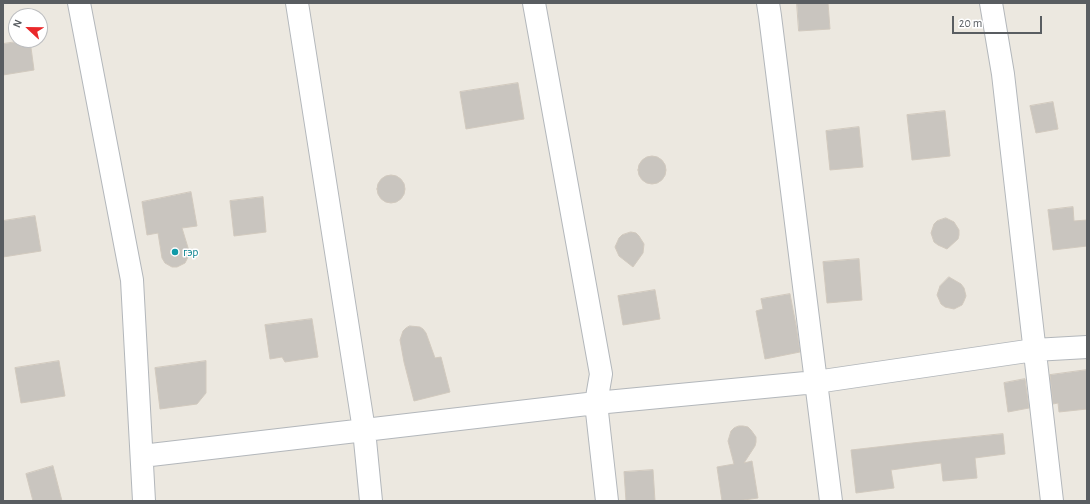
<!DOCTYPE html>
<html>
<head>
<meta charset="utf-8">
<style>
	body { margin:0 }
	#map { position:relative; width:1090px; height:504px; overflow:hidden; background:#ece8e0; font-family:"Alegreya Sans",sans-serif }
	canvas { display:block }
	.frame { position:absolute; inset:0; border:4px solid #595d61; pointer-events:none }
	.north { position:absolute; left:8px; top:8px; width:40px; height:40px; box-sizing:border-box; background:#fff; border:1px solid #bdbec0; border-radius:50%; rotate:292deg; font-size:11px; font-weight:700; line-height:16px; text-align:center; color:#595d61 }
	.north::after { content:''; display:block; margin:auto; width:14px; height:18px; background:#ea282a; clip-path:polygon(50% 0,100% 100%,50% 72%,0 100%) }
	.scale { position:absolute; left:952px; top:16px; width:90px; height:18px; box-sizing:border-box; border:2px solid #595d61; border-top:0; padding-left:5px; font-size:12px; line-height:14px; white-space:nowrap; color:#595d61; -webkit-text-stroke:3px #fff; paint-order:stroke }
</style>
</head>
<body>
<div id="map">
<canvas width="1090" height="504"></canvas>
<div class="frame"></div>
<div class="north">N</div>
<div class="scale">20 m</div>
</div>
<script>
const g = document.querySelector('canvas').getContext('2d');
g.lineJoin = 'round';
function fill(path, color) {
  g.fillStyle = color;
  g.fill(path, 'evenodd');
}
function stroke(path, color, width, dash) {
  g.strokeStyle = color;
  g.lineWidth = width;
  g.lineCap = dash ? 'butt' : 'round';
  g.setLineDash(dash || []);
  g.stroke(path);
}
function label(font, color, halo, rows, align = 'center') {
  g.font = font + ' "Alegreya Sans",sans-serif';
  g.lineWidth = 3;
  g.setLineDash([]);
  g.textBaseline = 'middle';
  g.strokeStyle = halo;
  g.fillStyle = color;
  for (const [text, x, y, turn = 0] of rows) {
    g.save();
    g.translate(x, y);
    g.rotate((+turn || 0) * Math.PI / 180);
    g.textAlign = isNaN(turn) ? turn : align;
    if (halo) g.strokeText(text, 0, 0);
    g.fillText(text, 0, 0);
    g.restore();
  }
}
const building = new Path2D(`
	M 797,3 L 828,3 L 830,29 L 799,31 Z
	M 30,40 L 34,70 L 3,75 L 3,44 Z
	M 518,83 L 524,119 L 466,129 L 460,92 Z
	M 1053,102 L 1058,129 L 1036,133 L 1030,106 Z
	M 945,111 L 950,156 L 912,160 L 907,115 Z
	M 859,127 L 863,167 L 830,170 L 826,131 Z
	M638 170a14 14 0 1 1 28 0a14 14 0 1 1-28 0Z
	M377 189a14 14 0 1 1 28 0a14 14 0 1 1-28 0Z
	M 191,192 L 197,226 L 182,228 L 189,251 L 189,255 L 185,263 L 177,267 L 172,267 L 165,263 L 162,258 L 158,233 L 147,235 L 142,202 Z
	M 263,197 L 266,232 L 234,236 L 230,201 Z
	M 1073,207 L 1074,221 L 1087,220 L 1087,246 L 1053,250 L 1048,210 Z
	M 35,216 L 41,251 L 3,257 L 3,221 Z
	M 946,218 L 954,222 L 959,230 L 959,235 L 958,239 L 947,249 L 938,245 L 934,242 L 931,233 L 934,224 L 937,221 Z
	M 631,232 L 636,233 L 639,236 L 644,244 L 643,253 L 633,267 L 619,256 L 615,247 L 619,238 L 622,235 Z
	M 859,259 L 862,300 L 827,303 L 823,262 Z
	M 949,277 L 961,284 L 964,288 L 966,296 L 964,301 L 962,305 L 954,309 L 945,307 L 941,304 L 937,295 L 940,286 Z
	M 655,290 L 660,319 L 623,325 L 618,296 Z
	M 790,294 L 796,325 L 800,352 L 765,359 L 756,311 L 763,309 L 761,299 Z
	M 312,319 L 318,357 L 285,362 L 282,357 L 270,359 L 265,325 Z
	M 410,326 L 420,327 L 423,329 L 426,333 L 435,358 L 441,357 L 450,392 L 414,401 L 404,362 L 400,340 L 403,331 L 406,328 Z
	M 59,361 L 65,396 L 21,403 L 15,368 Z
	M 206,361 L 206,393 L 197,404 L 160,409 L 155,368 Z
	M 1087,370 L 1087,409 L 1059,412 L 1058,403 L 1053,404 L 1050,375 Z
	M 1025,379 L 1029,408 L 1008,412 L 1004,383 Z
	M 739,426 L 743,426 L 748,427 L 751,430 L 756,437 L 756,442 L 755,446 L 744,463 L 752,461 L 758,498 L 737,501 L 722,501 L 717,467 L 734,464 L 728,441 L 731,431 L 734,428 Z
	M 1003,434 L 1005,454 L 975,458 L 977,478 L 943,481 L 941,463 L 891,470 L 894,488 L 856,493 L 851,450 L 921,442 Z
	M 53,466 L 62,501 L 33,501 L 26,474 Z
	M 653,470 L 655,501 L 626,501 L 624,472 Z`);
fill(building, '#c9c5bf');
stroke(building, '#d1c9be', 1);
const minor = new Path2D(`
	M 79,3 L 132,280 L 144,501
	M 297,3 L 364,430 L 371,501
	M 534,3 L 601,374 L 596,403 L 607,501
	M 768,3 L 770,16 L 831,501
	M 991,3 L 1003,74 L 1052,501
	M 142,456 L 596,403 L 816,382 L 1034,350 L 1087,347`);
stroke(minor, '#b3b7bb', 24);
stroke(minor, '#fff', 22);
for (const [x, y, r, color] of [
	[175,252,4,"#0f9aa8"]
]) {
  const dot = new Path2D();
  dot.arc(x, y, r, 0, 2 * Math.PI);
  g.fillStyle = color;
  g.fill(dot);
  stroke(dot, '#fff', 1.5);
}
label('12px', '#0d838f', '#fff', [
	["гэр",183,252]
], 'left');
</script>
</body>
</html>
